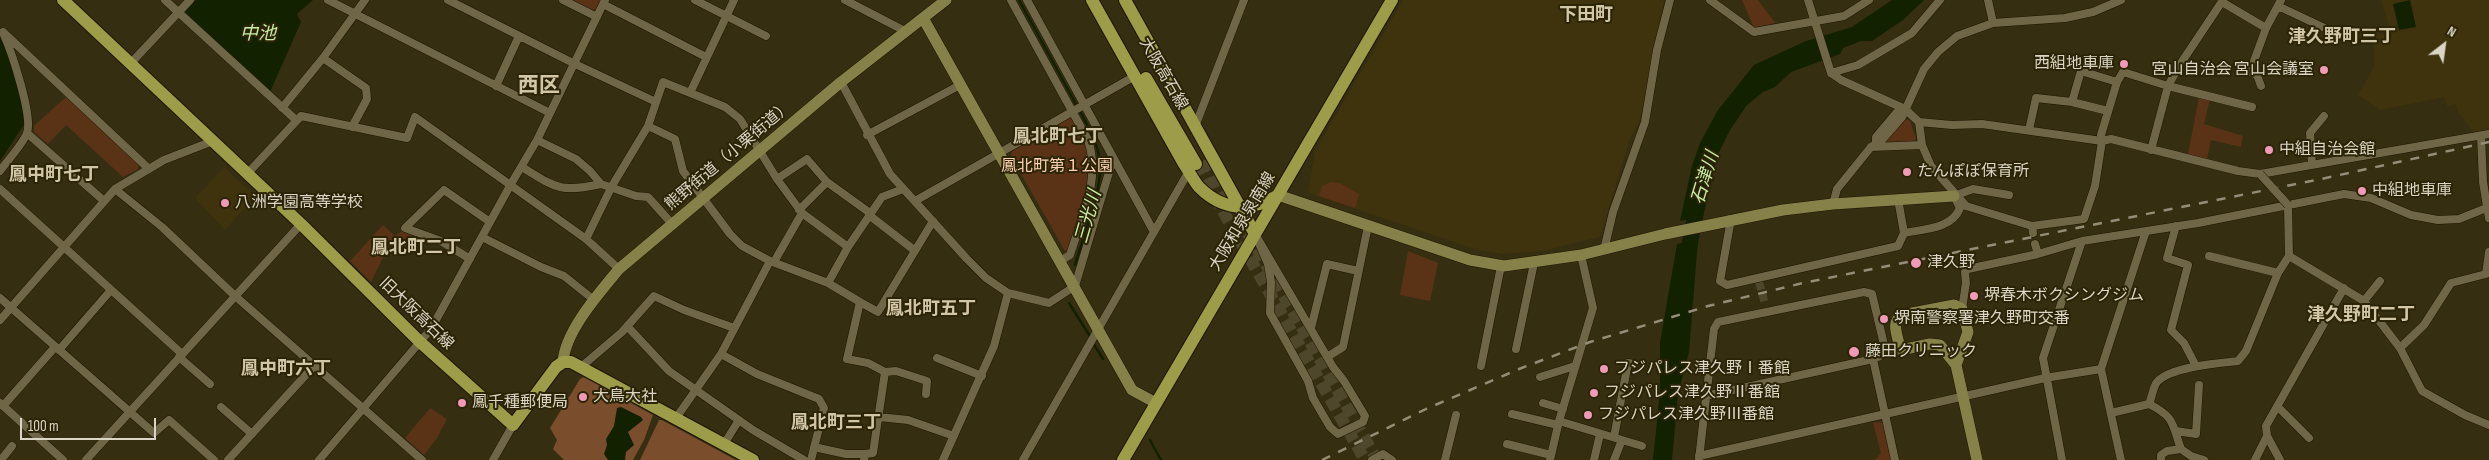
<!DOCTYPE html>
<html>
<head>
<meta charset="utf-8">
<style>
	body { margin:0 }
	#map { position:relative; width:2489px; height:460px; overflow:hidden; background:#362e11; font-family:"Sofia Sans Condensed",sans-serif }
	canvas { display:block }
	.north { position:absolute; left:2419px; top:20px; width:50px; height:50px; -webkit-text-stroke:4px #2c2406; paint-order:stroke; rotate:30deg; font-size:14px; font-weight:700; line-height:20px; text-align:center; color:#dad5c4 }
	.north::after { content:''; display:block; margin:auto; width:18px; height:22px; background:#dad5c4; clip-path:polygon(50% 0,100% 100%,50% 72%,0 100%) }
	.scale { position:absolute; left:20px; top:418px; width:136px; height:22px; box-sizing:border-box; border:2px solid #dad5c4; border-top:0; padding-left:6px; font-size:15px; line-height:18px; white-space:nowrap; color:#dad5c4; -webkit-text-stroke:4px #2c2406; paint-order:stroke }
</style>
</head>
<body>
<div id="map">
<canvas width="2489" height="460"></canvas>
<div class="north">N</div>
<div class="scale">100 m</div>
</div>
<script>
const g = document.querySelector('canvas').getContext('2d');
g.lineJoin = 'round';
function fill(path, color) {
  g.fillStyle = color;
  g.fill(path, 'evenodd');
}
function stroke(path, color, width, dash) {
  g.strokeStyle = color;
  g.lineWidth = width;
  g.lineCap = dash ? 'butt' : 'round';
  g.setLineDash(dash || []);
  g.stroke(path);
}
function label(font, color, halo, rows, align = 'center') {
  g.font = font + ' "Sofia Sans Condensed","Noto Sans JP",sans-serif';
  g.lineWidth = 4;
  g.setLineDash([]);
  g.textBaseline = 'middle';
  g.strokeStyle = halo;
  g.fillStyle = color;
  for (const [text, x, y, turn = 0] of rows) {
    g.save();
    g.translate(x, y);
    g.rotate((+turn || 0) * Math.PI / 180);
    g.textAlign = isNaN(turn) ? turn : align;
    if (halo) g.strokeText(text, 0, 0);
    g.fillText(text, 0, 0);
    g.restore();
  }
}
fill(new Path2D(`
	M 1403,0 L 1664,0 L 1640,120 L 1630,138 L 1600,237 L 1542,251 L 1503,254 L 1478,250 L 1308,193 L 1315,151 Z
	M 2381,0 L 2489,0 L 2489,130 L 2474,132 L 2458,113 L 2456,104 L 2447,106 L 2444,97 L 2380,110 L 2358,95 L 2374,67 L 2374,33 L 2392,36 Z
	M 224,167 L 255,196 L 225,230 L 195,198 Z`), '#3e330d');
fill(new Path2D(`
	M 570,0 L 601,0 L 596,9 L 591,10 Z
	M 1742,0 L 1758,0 L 1775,23 L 1754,28 Z
	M 67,96 L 139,163 L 138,169 L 123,177 L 66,125 L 48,144 L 34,132 L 34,126 Z
	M 2199,97 L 2210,99 L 2204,124 L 2243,136 L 2241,147 L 2211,140 L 2207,159 L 2188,154 Z
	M 1070,118 L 1074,120 C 1080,131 1087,142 1090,155 C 1096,181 1077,224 1069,250 L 1065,251 L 1011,156 L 1012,151 Z
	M 1906,119 L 1910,121 L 1916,139 L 1914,142 L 1886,145 L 1885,142 Z
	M 1331,182 L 1340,183 L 1359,194 L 1355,208 L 1319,196 L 1322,186 Z
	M 383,225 L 394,235 L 371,282 L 350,261 Z
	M 402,231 L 413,235 L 407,249 L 392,243 L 395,236 Z
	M 1408,251 L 1438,263 L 1430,301 L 1400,295 Z
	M 430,408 L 447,419 L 437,438 L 424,455 L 405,438 Z
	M 1879,422 L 1883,423 L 1891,460 L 1875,460 L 1881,453 L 1873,423 Z`), '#5a3317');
fill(new Path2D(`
	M 584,377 L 653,415 L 644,440 L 633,460 L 564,460 L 553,449 L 557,440 L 550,428 L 580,379 Z
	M 659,420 L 662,420 L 736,460 L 640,460 Z`), '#7a4d2d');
fill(new Path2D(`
	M 196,0 L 313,0 L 297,14 L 301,22 L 270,92 L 185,12 Z
	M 1892,0 L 1924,0 L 1903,20 L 1872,41 L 1861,41 L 1843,48 L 1840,54 L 1791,72 L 1775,87 L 1763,92 L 1747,105 L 1730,130 L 1717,156 L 1703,216 L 1680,221 L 1692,166 L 1700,143 L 1718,110 L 1754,65 L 1806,41 L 1852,27 Z
	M 2410,0 L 2416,27 L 2399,30 L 2393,4 Z
	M 0,34 L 20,87 L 25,123 L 0,161 Z
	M 1698,240 L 1689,352 L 1678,394 L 1672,460 L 1653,460 L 1660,391 L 1660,343 L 1677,244 Z
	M 621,407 L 641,417 L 643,420 L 628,432 L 634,445 L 626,452 L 625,460 L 608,460 L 604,454 L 607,445 L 606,439 L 614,426 L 617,408 Z`), '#122100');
stroke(new Path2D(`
	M 1019,0 L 1077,106
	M 1075,265 C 1083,237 1102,191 1100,164 C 1099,145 1089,129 1081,113
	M 1069,303 L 1091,338
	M 1093,343 L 1103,359
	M 1150,440 L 1161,460`), '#122100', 2.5);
stroke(new Path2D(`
	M 1686,262 L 1699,197`), '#122100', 16);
stroke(new Path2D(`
	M 1759,282 L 1765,304`), '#4f472c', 8, [8, 4]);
stroke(new Path2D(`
	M 1206,159 L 1228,198
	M 1196,164 L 1365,460
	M 1248,233 L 1377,460`), '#4f472c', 12, [12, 6]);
const street = new Path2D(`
	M 165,0 L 296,120
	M 328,0 L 550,113
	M 448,0 L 573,63 L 656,102
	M 563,0 L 597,17
	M 695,0 L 766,36
	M 845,0 L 905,31
	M 1011,0 L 1088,140 C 1101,180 1082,216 1070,255 L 1060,261
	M 1027,0 L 1154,232
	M 1710,0 L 1754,32 L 1844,16 L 1869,0
	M 1808,0 L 1831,73 L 1841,80 L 1905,109 L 1919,122 L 1952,125 L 1982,124 L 2102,141 L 2111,139 L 2238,171 L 2260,174 L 2489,134
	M 1988,0 L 1993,23
	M 2222,2 L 2266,28
	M 603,4 L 706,57
	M 2278,6 L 2333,32
	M 3,32 L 149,169
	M 323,58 L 366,88 L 367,99 L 352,127
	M 130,64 L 190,0
	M 1831,73 L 1858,65 L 1912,33 L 1940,0
	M 841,82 L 890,174 L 967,259 L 986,278 L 1008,293 L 994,346 L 943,460
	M 496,86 L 519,36
	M 2261,86 L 2257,75 L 2250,72 L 2266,28 L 2281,0
	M 690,93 L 734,0
	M 2072,102 L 2081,71 L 2117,82
	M 282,108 L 323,58 L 365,0
	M 1919,122 L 1922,145 L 1931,166 L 1966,206 L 2032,226 L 2033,233
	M 1196,124 L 1244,0
	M 648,126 L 675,139 L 683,171 L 730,234 L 742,246 L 770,261 L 828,283 L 860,302 L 847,359 L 868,363 L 885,372 L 873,453 L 865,454 L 864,460
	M 2029,130 L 2036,98 L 2072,102 L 2108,111
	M 27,133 L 104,201
	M 867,135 L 960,85
	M 2481,136 L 2483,182 L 2489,218
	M 537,140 L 576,159 L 590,171 L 601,184 L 636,196 L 648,197 L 673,225
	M 1876,143 L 1876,137 L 1897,112 L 1903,112
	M 1871,147 L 1922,145
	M 2151,150 L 2168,86 L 2179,66 L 2223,0
	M 2312,164 L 2310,133 L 2324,116
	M 522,167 C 556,188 560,193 601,184
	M 0,171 C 7,161 23,144 27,133 C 33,116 12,53 4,35
	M 247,174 L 301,116 L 407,138 L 415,117 L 586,239 L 619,269
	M 777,179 L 807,159 L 827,182 L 870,213
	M 0,189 L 182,354
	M 115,189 L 162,227 L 234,295 L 422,460
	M 1954,196 L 1973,189 L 2009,195
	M 915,201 L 1135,76
	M 1833,204 L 1837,189 L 1871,147 L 1881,141 L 1902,117 L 1924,69 L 1938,52 L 1957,36 L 1993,23 L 2065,18 L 2093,12 L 2121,0
	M 799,210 L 827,182
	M 869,215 L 914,250
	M 1731,219 L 1720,281 L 1727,285 L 1898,246 L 1904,233 L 1898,199
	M 2032,226 L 2084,219 L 2095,186 L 2102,141 L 2101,135 L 2117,82 L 2123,72 L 2168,86 L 2252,107
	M 2176,226 L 2167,258 L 2188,265 L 2171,330 L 2184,343 L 2196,366
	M 1904,233 C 1924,229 1952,229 1960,208 L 1956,200
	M 1255,234 L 1333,367 L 1344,381 L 1365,416 L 1363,422 L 1338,434 L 1330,427 L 1313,398 L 1308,381 L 1270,313 L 1271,282 L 1268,264 Z
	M 482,237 L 541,267 L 564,276 L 594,300
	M 586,239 L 612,186 L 648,126 L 663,82 L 725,107 L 740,119 L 777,179 L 802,213 L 848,247 L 828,283
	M 2035,244 L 2038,254
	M 848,247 L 882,197 L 903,189
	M 1604,250 L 1613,212 L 1645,122 L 1657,50 L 1670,0
	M 2209,256 L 2278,273
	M 2289,256 L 2364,301 L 2400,348 L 2422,391 L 2465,415 L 2489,425
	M 470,259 L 441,241 L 405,228 L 444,190 L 490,222
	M 774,262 L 802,213
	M 1008,293 L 1049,303 L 1075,286 L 1113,159
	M 0,298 L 154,433 L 169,420 L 214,460
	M 2364,301 L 2380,281
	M 860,302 L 878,312 L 933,221
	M 1962,309 L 1966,283 L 1965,272 L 1968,269 L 2038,254 L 2082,241 L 2198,223 L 2344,194 L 2371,198 L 2411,215 L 2438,220 L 2459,219 L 2489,207
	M 0,320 L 115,189 L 164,160 L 213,141
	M 627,326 L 669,371 L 753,430 L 804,460
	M 1311,328 L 1327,264 L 1358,271
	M 2400,348 L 2424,325 L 2451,283 L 2486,274 L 2489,252
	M 1516,349 L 1534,263
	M 59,350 L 111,290
	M 721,354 L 757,374 L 819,399 L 824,408 L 811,460
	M 179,357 L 210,384
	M 1327,357 L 1343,347 L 1368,226
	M 937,358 L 982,376
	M 1873,359 L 1895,460
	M 1481,366 L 1501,266
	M 581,367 L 622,332 L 654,296 L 684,310 L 734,328
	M 2101,369 L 2121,460
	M 885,372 L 896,371 L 927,381 L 926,394
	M 1540,377 L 1575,366
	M 1706,396 L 1873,359 L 1886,353 L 1905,349
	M 0,403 L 63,460
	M 1543,403 L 1563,409
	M 2149,404 C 2175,417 2172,424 2181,449 L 2167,451 L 2161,455 L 2161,460
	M 3,406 L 55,347
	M 2277,406 L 2309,438
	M 221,407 L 252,434
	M 2111,413 L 2149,404 C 2152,397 2153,387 2157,382 C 2170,367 2219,363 2238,361 L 2246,351 L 2278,273 L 2289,256 L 2288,205
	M 1512,414 L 1558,425
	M 879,417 L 908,420 L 954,436
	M 676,418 L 721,354 L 770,261
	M 1559,421 L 1642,446
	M 2176,431 L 2196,434 L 2199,385
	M 1614,437 L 1628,363 L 1633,364
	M 724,444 L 739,420
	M 1507,444 L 1551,455
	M 814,447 L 846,454 L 865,454
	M 2181,449 L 2191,456 L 2204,460
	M 1699,456 L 2045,378 L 2101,369 L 2146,231
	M 1699,459 L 1714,329 L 1718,322 L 1864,292 L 1872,294 L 1886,353
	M 1,460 L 12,446
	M 86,460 L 301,224
	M 228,460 L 314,366
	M 319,460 L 431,329 L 511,184 L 537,140 L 605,0
	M 493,460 L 513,425
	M 1023,460 L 1189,171
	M 1372,460 L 1383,454 L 1392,460
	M 1445,460 L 1456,415
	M 1550,460 L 1559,421 L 1593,308 L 1581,255
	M 1594,460 L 1600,434
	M 1614,460 L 1622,440
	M 2062,460 L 2043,358 L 2082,241
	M 2255,460 L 2267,436
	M 2280,460 L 2267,436 L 2266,426 L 2344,288`);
const secondary = new Path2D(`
	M 923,18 L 1132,390 L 1156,403
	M 1278,195 L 1470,260 L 1504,266 L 1581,255 L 1665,234 L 1783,210 L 1833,204 L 1954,196
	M 563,362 C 565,331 600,292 619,269 L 841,82 L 946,0
	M 1956,365 L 1968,332 L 1962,309 L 1954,305 L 1902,315 C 1891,323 1897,333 1899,344 L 1905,349 L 1930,344 L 1940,345 L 1956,365 L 1977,460`);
const primary = new Path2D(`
	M 63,0 L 301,224 L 420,342 L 513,425 L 556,367 L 563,362 L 571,362 L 753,460
	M 1092,0 L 1184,164 C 1189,171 1193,180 1199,187 C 1223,211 1250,212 1277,196
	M 1125,0 L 1255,234
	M 1146,78 L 1196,164
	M 1123,460 L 1392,0`);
stroke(street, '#1e1500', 9);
stroke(secondary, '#1e1500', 12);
stroke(primary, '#1e1500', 14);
stroke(street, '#6f6547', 8);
stroke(secondary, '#868148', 11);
stroke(primary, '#9d9c48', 12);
stroke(new Path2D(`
	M 1322,460 L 1426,409 L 1519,369 L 1590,342 L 1708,306 L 1803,283 L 2326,178 L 2489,142`), '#948d77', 2.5, [9, 9]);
const streetBridge = new Path2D(`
	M 2260,174 L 2288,205`);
stroke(streetBridge, '#1e1500', 9, []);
stroke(streetBridge, '#6f6547', 8);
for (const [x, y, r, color] of [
	[2124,64,5,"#f09ab7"],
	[2324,70,5,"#f09ab7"],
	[2269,150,5,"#f09ab7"],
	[1907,172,5,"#f09ab7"],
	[2362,191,5,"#f09ab7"],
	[225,203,5,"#f09ab7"],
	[1916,263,6,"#f09ab7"],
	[1974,296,5,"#f09ab7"],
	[1884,319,5,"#f09ab7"],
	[1854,352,6,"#f09ab7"],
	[1604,369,5,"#f09ab7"],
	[1594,393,5,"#f09ab7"],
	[583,397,5,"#f09ab7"],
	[462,403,5,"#f09ab7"],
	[1588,415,5,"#f09ab7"]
]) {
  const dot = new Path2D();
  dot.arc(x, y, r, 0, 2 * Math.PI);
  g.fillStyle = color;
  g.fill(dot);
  stroke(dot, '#2c2406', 2);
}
label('16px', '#dad5c4', '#2c2406', [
	["西組地車庫",2114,64,"right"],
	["宮山自治会 宮山会議室",2314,70,"right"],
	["中組自治会館",2279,150],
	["たんぽぽ保育所",1917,172],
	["中組地車庫",2372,191],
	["八洲学園高等学校",235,203],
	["津久野",1927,263],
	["堺春木ボクシングジム",1984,296],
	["堺南警察署津久野町交番",1894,319],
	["藤田クリニック",1865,352],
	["フジパレス津久野Ⅰ番館",1614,369],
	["フジパレス津久野Ⅱ番館",1604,393],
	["大鳥大社",593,397],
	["鳳千種郵便局",472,403],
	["フジパレス津久野Ⅲ番館",1598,415]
], 'left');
label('16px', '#dad5c4', '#2c2406', [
	["大阪高石線",1163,74,60],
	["熊野街道（小栗街道）",729,156,-40],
	["大阪和泉泉南線",1243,222,-59],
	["旧大阪高石線",416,314,44]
]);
label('16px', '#ffd2b5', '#2c2406', [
	["鳳北町第１公園",1057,167]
]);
label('bold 18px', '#d1c6a5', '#2c2406', [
	["下田町",1586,15],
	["津久野町三丁",2342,37],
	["鳳北町七丁",1058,137],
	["鳳中町七丁",54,175],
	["鳳北町二丁",416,248],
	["鳳北町五丁",931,309],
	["津久野町二丁",2361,315],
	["鳳中町六丁",286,369],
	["鳳北町三丁",836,423]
]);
label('italic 18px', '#c8eea3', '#2c2406', [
	["中池",258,34],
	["石津川",1706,178,-73],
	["三光川",1089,217,-74]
]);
label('bold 21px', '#d1c6a5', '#2c2406', [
	["西区",539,87]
]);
</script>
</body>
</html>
